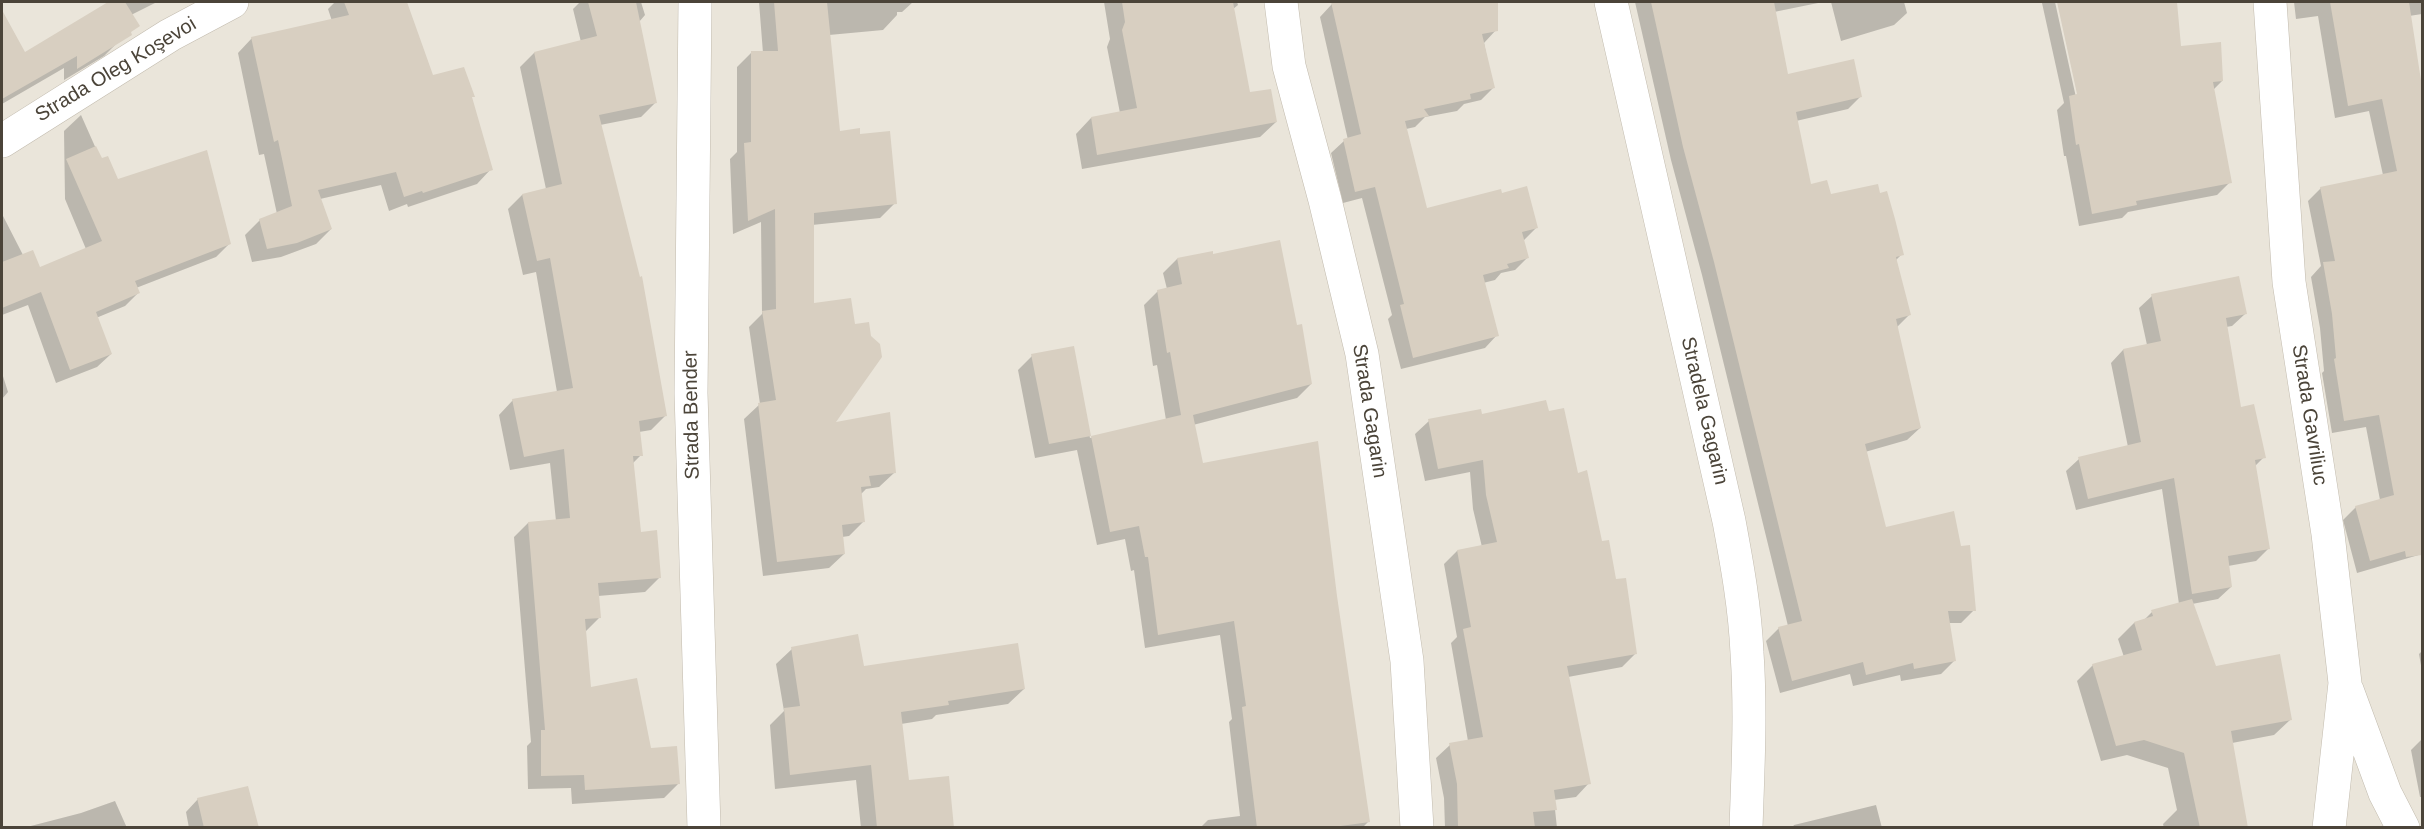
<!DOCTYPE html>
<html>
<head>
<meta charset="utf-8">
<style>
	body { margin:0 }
	#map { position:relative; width:2424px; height:829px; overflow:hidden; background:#f6f3ec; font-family:Helvetica,sans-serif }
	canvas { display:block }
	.frame { position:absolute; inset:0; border:3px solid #4b4439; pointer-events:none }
</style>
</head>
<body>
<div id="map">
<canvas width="2424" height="829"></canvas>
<div class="frame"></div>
</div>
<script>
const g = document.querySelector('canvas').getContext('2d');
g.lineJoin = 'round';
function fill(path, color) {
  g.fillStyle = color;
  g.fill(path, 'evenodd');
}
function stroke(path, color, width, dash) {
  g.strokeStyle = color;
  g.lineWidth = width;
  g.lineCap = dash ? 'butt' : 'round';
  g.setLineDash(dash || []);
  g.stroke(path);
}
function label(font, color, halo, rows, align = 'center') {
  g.font = font + ' Helvetica,sans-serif';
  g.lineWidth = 6;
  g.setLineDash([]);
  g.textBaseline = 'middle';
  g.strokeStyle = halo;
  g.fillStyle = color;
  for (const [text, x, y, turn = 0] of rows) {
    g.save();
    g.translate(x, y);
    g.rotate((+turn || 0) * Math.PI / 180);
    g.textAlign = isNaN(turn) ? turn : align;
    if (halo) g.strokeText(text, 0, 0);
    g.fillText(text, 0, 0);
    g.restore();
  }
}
fill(new Path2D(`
	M 2,2 L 2422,2 L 2422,827 L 2,827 Z`), '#eae5da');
fill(new Path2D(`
	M 110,2 L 157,2 L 131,15 L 118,42 L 104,56 L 64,80 L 64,68 L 2,104 L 2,13 L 24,54 Z
	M 335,2 L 405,2 L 432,77 L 473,96 L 471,98 L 491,169 L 477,184 L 408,207 L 407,204 L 389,211 L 381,185 L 320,199 L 331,229 L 316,244 L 281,257 L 252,262 L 245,235 L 260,220 L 277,214 L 264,154 L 259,155 L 238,53 L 252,38 L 332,21 L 328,9 Z
	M 580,2 L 641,2 L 645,15 L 639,22 L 655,103 L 641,117 L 600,125 L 665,416 L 651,430 L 639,432 L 641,455 L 632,464 L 640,533 L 660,577 L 645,592 L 598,596 L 599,618 L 585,632 L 589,689 L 650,750 L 678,784 L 664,798 L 572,804 L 571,788 L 528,789 L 527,746 L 531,742 L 514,537 L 528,523 L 556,521 L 550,463 L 510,470 L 499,415 L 513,400 L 557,392 L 536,272 L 523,275 L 508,209 L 522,195 L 546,189 L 520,67 L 534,53 L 581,42 L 573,9 Z
	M 759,2 L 913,2 L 902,12 L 897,12 L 897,15 L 883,30 L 829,35 L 839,132 L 859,135 L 895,203 L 880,218 L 812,225 L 812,305 L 833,424 L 894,473 L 879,487 L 866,489 L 861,494 L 863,522 L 849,536 L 842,537 L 844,554 L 829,568 L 763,576 L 744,419 L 760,404 L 749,327 L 762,314 L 761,222 L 733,234 L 730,159 L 737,152 L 737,67 L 752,52 L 763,53 Z
	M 1104,2 L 1237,2 L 1238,5 L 1233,9 L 1249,94 L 1276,122 L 1260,137 L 1082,169 L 1076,134 L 1091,118 L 1120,113 L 1107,47 L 1110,39 Z
	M 1348,2 L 1455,2 L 1456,6 L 1496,2 L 1496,30 L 1484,43 L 1493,88 L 1481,100 L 1464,104 L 1457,111 L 1425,117 L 1415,127 L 1406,129 L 1426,209 L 1536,228 L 1523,241 L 1528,257 L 1515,270 L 1501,273 L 1495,280 L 1483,283 L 1497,335 L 1485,348 L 1401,369 L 1388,319 L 1392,315 L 1362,198 L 1343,203 L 1331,153 L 1344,141 L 1348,140 L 1320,17 L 1332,4 Z
	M 1635,2 L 1823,2 L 1774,12 L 1786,76 L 1861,96 L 1848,109 L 1796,121 L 1810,186 L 1830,196 L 1902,254 L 1895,261 L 1909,315 L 1896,328 L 1920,428 L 1907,440 L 1865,452 L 1885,529 L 1974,610 L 1961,623 L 1948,623 L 1954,661 L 1941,674 L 1901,681 L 1900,675 L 1853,686 L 1850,674 L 1780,693 L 1766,641 L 1779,628 L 1788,626 L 1702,275 L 1671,160 Z
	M 1831,2 L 1904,2 L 1907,13 L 1894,25 L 1841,41 Z
	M 2044,2 L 2055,2 L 2077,102 L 2080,101 L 2059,2 L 2175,2 L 2180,48 L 2222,81 L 2213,90 L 2230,182 L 2217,195 L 2128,212 L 2122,218 L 2079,226 L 2066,156 L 2064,156 L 2057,110 L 2064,103 L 2042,3 Z
	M 2294,2 L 2422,2 L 2422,14 L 2409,16 L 2416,95 L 2422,125 L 2422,554 L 2357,573 L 2343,520 L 2356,507 L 2380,500 L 2366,427 L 2332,433 L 2322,373 L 2324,371 L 2320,328 L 2311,277 L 2321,266 L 2308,201 L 2321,188 L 2383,175 L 2369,111 L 2335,118 L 2318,16 L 2296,19 Z
	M 81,115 L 101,160 L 117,181 L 230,243 L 216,257 L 136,288 L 138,293 L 125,306 L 96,318 L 111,354 L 97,367 L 56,383 L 28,305 L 2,315 L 2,214 L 23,255 L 39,269 L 86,249 L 65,199 L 64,131 Z
	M 1212,255 L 1296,327 L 1311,384 L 1297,398 L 1193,425 L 1202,465 L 1335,596 L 1368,822 L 1362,828 L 1200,828 L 1208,820 L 1240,816 L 1229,722 L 1232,719 L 1220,635 L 1145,648 L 1134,570 L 1131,571 L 1125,539 L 1097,545 L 1077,450 L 1035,458 L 1018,370 L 1032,356 L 1072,348 L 1090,438 L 1166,420 L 1157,365 L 1153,366 L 1144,305 L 1158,291 L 1167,289 L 1163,273 L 1177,259 Z
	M 2152,296 L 2245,314 L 2232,326 L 2226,327 L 2240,409 L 2264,457 L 2255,466 L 2268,549 L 2256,561 L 2228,566 L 2231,587 L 2218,599 L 2192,604 L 2215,667 L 2290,720 L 2274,735 L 2232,743 L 2247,828 L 2164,828 L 2163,824 L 2177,810 L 2168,768 L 2127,755 L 2101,761 L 2077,681 L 2093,665 L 2124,657 L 2118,639 L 2134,623 L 2144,620 L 2152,612 L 2179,604 L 2162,489 L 2076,510 L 2066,471 L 2079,459 L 2128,447 L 2111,363 L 2123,350 L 2147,345 L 2139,308 Z
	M 2,373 L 8,392 L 2,399 Z
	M 1548,412 L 1577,475 L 1615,581 L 1635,654 L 1622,667 L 1568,677 L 1589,783 L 1576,797 L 1554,800 L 1557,828 L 1445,828 L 1444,798 L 1436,758 L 1450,745 L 1468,741 L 1451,643 L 1457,637 L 1444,564 L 1457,551 L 1482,547 L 1473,509 L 1470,472 L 1425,481 L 1415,434 L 1429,421 Z
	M 792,649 L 862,668 L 1024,689 L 1008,704 L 936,715 L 932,719 L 901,724 L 907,781 L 953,828 L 861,828 L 856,780 L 775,789 L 770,725 L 784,711 L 776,664 Z
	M 2422,651 L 2422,671 L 2419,654 Z
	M 2422,739 L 2422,797 L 2420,797 L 2411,750 Z
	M 198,799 L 257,828 L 189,828 L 186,812 Z
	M 115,801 L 127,828 L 23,828 L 81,813 Z
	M 1876,805 L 1882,828 L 1792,828 L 1794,825 Z`), '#0003');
fill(new Path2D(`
	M 108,2 L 125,2 L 140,26 L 131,32 L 132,35 L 77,69 L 77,56 L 2,99 L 2,10 L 25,52 Z
	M 344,2 L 407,2 L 433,75 L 464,67 L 475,97 L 472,97 L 493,170 L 423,193 L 422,191 L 404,197 L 396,172 L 318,190 L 332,229 L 297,243 L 267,249 L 259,219 L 292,206 L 278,140 L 274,142 L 251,37 L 349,15 Z
	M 588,2 L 636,2 L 657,103 L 599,115 L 640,277 L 642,276 L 667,416 L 639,421 L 643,456 L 633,456 L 641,532 L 657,530 L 661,578 L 598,583 L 601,618 L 585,619 L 591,687 L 637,678 L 651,748 L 677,746 L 680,784 L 585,790 L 584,775 L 541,776 L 541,730 L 545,730 L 528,522 L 570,518 L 564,449 L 524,457 L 512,399 L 573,388 L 550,258 L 537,261 L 522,194 L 562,184 L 534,52 L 597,36 Z
	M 774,2 L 827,2 L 840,131 L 860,128 L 860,134 L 890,131 L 897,204 L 814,213 L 814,303 L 851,298 L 855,324 L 869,322 L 871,336 L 880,344 L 882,357 L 836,422 L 890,412 L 896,473 L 869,476 L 871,486 L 861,487 L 865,522 L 842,525 L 845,554 L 777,562 L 758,403 L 776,400 L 762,311 L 776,309 L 775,209 L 748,221 L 744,143 L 751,142 L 751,51 L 778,51 Z
	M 1122,2 L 1233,2 L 1250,92 L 1271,89 L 1277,122 L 1097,155 L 1091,117 L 1137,108 L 1122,30 L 1125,22 Z
	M 1331,2 L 1498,2 L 1498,31 L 1482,34 L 1495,88 L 1470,94 L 1471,99 L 1424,109 L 1429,116 L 1405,121 L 1427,208 L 1501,189 L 1502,193 L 1527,186 L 1538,228 L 1522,232 L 1529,258 L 1507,264 L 1509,268 L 1483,275 L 1499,336 L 1413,358 L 1400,305 L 1404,304 L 1375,187 L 1355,192 L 1343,139 L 1361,134 Z
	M 1651,2 L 1774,2 L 1788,74 L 1854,59 L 1862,97 L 1796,112 L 1811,184 L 1827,180 L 1831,194 L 1878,184 L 1880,193 L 1887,191 L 1895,219 L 1904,255 L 1896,257 L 1911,315 L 1896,319 L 1921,428 L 1865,444 L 1886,527 L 1954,511 L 1961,546 L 1970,545 L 1976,611 L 1948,611 L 1956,661 L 1914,669 L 1913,663 L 1866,675 L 1863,662 L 1792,681 L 1778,627 L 1802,621 L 1714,262 L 1683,147 Z
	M 2057,2 L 2177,2 L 2181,46 L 2221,42 L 2223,81 L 2213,82 L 2232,183 L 2136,201 L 2137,205 L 2092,214 L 2079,144 L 2076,145 L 2069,96 L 2077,94 Z
	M 2330,2 L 2409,2 L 2422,87 L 2422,555 L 2406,557 L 2405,551 L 2370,561 L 2355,506 L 2394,495 L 2379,415 L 2344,421 L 2334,359 L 2336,358 L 2332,314 L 2323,262 L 2335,261 L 2320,187 L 2397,171 L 2382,99 L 2348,106 Z
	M 96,146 L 102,158 L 108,156 L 118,179 L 207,150 L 231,244 L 135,281 L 140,293 L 96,312 L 112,354 L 70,370 L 41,292 L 2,308 L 2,262 L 33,250 L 40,267 L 102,241 L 66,159 Z
	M 1280,240 L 1297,325 L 1302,324 L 1312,384 L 1193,415 L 1203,463 L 1318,441 L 1337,596 L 1370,822 L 1326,828 L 1257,828 L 1242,707 L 1246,706 L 1234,621 L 1158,635 L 1148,557 L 1145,557 L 1139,526 L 1110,532 L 1091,436 L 1049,444 L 1031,354 L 1074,346 L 1091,436 L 1181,415 L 1170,352 L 1167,353 L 1157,290 L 1182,284 L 1177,258 L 1213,251 L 1213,254 Z
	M 2239,276 L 2247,314 L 2226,318 L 2241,407 L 2254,404 L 2266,458 L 2255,460 L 2270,549 L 2228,556 L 2232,587 L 2192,594 L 2174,478 L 2088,499 L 2078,457 L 2141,442 L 2123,349 L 2161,341 L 2151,294 Z
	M 1546,400 L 1549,411 L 1564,408 L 1578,473 L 1587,470 L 1602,541 L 1609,540 L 1616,579 L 1626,578 L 1637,654 L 1567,666 L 1591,784 L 1554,790 L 1557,810 L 1533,812 L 1535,828 L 1458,828 L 1457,784 L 1449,743 L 1483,737 L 1463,629 L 1471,627 L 1457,550 L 1497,542 L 1486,495 L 1483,460 L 1438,469 L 1428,419 L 1481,409 L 1482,414 Z
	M 2192,599 L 2216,666 L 2280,654 L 2292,720 L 2231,731 L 2248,828 L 2200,828 L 2184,753 L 2144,740 L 2116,746 L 2092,664 L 2142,650 L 2134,622 L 2153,616 L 2151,610 Z
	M 858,634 L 864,666 L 1018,643 L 1025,689 L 948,701 L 949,705 L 901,712 L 909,780 L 949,776 L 954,828 L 877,828 L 871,765 L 790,775 L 784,708 L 800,706 L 791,647 Z
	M 248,786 L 259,828 L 204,828 L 197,798 Z`), '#d8cfc1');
const minor = new Path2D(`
	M 695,2 L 691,393 L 704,828
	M 1281,2 L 1289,66 L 1325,200 L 1362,354 L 1407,661 L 1417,828
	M 1611,2 L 1729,521 C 1737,564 1745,608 1747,653 C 1751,711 1748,769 1746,828
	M 2270,2 L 2289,282 L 2328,534 L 2345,683 L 2329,828
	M 2,141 L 170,35 L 232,2
	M 2347,690 L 2385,793 L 2403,828`);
stroke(minor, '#c2bbae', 34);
stroke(minor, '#fff', 33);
label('20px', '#4b4439', '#fff', [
	["Strada Oleg Koşevoi",116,70,-31],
	["Strada Gagarin",1369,411,81],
	["Stradela Gagarin",1704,411,77],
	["Strada Bender",692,415,-91],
	["Strada Gavriliuc",2309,415,81]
]);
</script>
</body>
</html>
